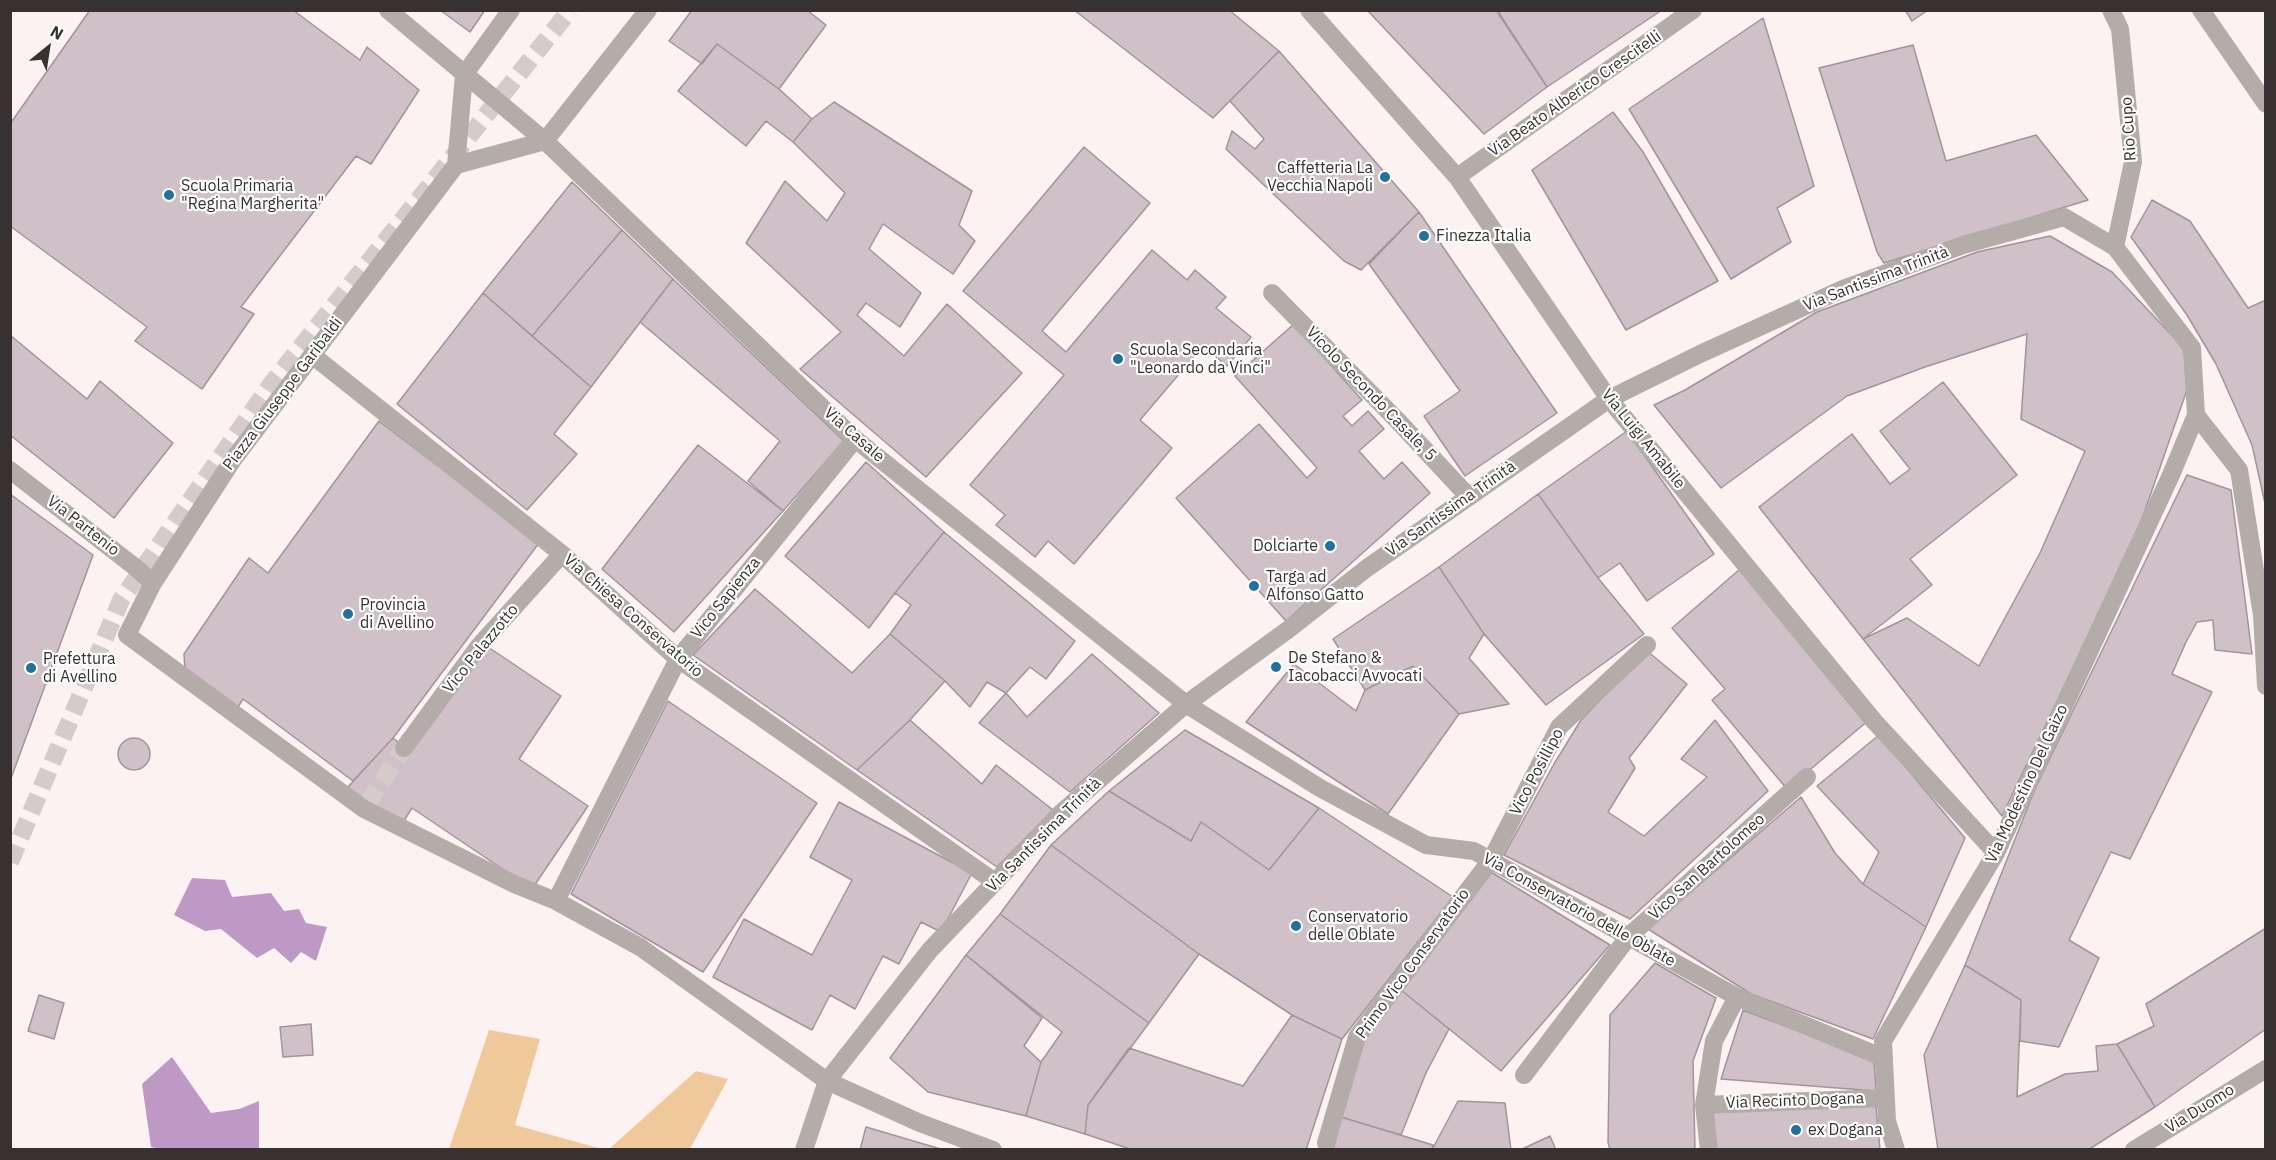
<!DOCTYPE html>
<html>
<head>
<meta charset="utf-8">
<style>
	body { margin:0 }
	#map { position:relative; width:2276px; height:1160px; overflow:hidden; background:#fdf2f2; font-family:"IBM Plex Sans",sans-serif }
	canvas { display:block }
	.frame { position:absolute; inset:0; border:12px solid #383131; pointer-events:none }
	.north { position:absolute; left:18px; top:18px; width:60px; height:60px; -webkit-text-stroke:4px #fff; paint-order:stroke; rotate:30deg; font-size:16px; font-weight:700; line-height:24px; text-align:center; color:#383131 }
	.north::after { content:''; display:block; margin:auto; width:21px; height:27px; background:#383131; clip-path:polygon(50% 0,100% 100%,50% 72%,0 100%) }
</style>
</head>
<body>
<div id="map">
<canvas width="2276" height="1160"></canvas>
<div class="frame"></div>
<div class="north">N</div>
</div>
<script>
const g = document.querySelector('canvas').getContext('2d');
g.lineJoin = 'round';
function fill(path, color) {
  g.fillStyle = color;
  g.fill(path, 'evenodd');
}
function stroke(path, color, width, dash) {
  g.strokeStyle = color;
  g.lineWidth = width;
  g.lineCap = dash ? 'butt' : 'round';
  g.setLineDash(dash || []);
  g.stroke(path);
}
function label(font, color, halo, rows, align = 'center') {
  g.font = font + ' "IBM Plex Sans",sans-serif';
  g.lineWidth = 4.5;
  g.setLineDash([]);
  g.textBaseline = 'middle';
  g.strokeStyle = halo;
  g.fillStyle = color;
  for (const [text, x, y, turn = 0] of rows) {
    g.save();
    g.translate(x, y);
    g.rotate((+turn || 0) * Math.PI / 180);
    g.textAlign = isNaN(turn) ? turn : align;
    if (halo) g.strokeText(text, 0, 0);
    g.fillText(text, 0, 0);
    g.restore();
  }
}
fill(new Path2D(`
	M 489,1030 L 540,1039 L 515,1125 L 602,1149 L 449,1149 Z
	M 696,1071 L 728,1079 L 690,1149 L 609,1149 Z`), '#f0c99b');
fill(new Path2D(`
	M 192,878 L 225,880 L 232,897 L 271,893 L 284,911 L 299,909 L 306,923 L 327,927 L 316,961 L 301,952 L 291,963 L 274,948 L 257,958 L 221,929 L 205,931 L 174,915 Z
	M 172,1057 L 211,1113 L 239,1109 L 259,1101 L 259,1149 L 166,1150 L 151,1147 L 142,1084 Z`), '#bf99c5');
const building = new Path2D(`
	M 90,10 L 293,10 L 360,60 L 367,47 L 419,90 L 371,164 L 356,156 L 241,307 L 254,314 L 202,389 L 135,341 L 147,327 L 10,226 L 10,124 Z
	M 440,10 L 485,10 L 470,32 Z
	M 692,10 L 807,10 L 826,25 L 779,89 L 717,44 L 702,64 L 669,41 Z
	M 1074,10 L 1229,10 L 1279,51 L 1213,118 Z
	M 1367,10 L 1496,10 L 1547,87 L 1484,134 Z
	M 1503,10 L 1662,10 L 1547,87 L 1499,13 Z
	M 1905,10 L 1928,10 L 1912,21 Z
	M 1763,18 L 1814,186 L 1777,208 L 1791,242 L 1731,279 L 1629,109 Z
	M 717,44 L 779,89 L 812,119 L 793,142 L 766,121 L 746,146 L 678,91 Z
	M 1913,45 L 1946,161 L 2036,135 L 2088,200 L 1884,263 L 1877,252 L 1819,68 Z
	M 1279,51 L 1419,212 L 1361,270 L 1344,261 L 1226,149 L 1232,131 L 1255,149 L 1264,139 L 1230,101 Z
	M 834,102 L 972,191 L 959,225 L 975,241 L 953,274 L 883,224 L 869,249 L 921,293 L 900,327 L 866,303 L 857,315 L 904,356 L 947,304 L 1022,373 L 926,477 L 800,369 L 841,332 L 746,243 L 785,181 L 827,221 L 845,193 L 793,142 L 812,119 Z
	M 1613,112 L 1643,152 L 1718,281 L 1626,330 L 1532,170 Z
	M 1084,147 L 1150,203 L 1042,331 L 1066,352 L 1152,250 L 1187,280 L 1195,270 L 1226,297 L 1216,308 L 1251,337 L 1227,366 L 1203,346 L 1140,420 L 1172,448 L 1074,564 L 1048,541 L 1035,557 L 996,525 L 1005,515 L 970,485 L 1064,375 L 963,291 Z
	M 572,182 L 622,230 L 532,336 L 483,293 Z
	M 2152,200 L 2190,221 L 2248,308 L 2266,300 L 2266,508 L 2252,445 L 2216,364 L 2187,315 L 2131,237 Z
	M 1419,212 L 1557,413 L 1465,476 L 1424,416 L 1460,391 L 1369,264 Z
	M 622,230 L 673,279 L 591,387 L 532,336 Z
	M 2050,236 L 2112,272 L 2184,348 L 2187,390 L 2136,536 L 2002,816 L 1863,639 L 1907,618 L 1979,666 L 2040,553 L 2085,451 L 2021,419 L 2027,334 L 1925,367 L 1847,396 L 1721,488 L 1654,405 L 1685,390 L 1817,312 L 1977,252 Z
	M 673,279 L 844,441 L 783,511 L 748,481 L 780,441 L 640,322 Z
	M 483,293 L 591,387 L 554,434 L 577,454 L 527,510 L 397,404 Z
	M 1294,324 L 1362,400 L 1343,416 L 1352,426 L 1368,411 L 1384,429 L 1359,451 L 1384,479 L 1402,462 L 1430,493 L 1286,621 L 1176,498 L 1259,424 L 1307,478 L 1317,468 L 1235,376 Z
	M 10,335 L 87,399 L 100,381 L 173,443 L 114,518 L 10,435 Z
	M 1943,382 L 2017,475 L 1910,559 L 1932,585 L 1863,639 L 1759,507 L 1852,434 L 1890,484 L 1910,469 L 1880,431 Z
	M 379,421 L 539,543 L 393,738 L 353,781 L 243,699 L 238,707 L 185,669 L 184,654 L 249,558 L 268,573 Z
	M 1627,431 L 1714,554 L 1647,601 L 1620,563 L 1598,578 L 1538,494 Z
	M 698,445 L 783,511 L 674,632 L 602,569 Z
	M 866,462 L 944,532 L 895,593 L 869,628 L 785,556 Z
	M 2187,475 L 2231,490 L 2252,654 L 2215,650 L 2213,620 L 2197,622 L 2186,642 L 2172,674 L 2212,692 L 2130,859 L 2111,852 L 2069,940 L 2099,958 L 2059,1047 L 2020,1041 L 2021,1000 L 1965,965 L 2035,789 Z
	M 10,494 L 93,555 L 10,781 Z
	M 1538,494 L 1598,578 L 1644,634 L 1546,705 L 1484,634 L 1439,567 Z
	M 944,532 L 1075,641 L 1046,679 L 1030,667 L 1006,693 L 987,682 L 970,707 L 945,681 L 890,634 L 911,605 L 895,593 Z
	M 1439,567 L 1484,634 L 1469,658 L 1509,704 L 1459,714 L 1413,666 L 1365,690 L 1333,639 Z
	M 1740,569 L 1869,720 L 1787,789 L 1712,700 L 1725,689 L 1672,628 Z
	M 755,589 L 852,673 L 890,634 L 945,681 L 910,720 L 857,770 L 693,655 Z
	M 488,647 L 561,696 L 519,759 L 588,806 L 532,889 L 412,808 L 400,827 L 347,788 L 393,738 L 409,751 Z
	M 1647,651 L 1687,684 L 1629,758 L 1635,768 L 1608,812 L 1644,836 L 1707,777 L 1681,759 L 1715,720 L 1768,791 L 1630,919 L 1504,855 L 1554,764 L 1581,720 Z
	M 1092,654 L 1159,713 L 1070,792 L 979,723 L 1006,693 L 1027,717 Z
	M 1294,664 L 1356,711 L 1365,690 L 1413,666 L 1459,714 L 1388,814 L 1246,722 Z
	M 668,701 L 817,803 L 703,972 L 571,894 Z
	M 910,720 L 982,784 L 996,765 L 1053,810 L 997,867 L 857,770 Z
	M 1185,730 L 1319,808 L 1269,870 L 1201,822 L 1191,841 L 1109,791 Z
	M 1879,735 L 1965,838 L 1926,927 L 1863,884 L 1879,852 L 1817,786 Z
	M118 754a16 16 0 1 1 32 0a16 16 0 1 1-32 0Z
	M 1109,791 L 1191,841 L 1201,822 L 1269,870 L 1319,808 L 1453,897 L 1342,1039 L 1292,1015 L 1199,954 L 1051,845 Z
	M 1801,797 L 1835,853 L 1863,884 L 1926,927 L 1873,1039 L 1751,994 L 1648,929 Z
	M 839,802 L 972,873 L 941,932 L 921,922 L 899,964 L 883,956 L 855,1009 L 830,995 L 812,1030 L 713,977 L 744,919 L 812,955 L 852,880 L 810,857 Z
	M 1051,845 L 1199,954 L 1149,1023 L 1000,914 Z
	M 1491,872 L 1610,945 L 1501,1071 L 1401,990 Z
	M 1000,914 L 1149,1023 L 1088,1105 L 1085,1134 L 1026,1116 L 1041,1062 L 1062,1032 L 966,955 Z
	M 2266,928 L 2266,1029 L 2155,1107 L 2117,1044 L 2154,1026 L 2146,1004 Z
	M 966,955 L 1042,1018 L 1024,1046 L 1041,1062 L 1026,1116 L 928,1092 L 890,1058 Z
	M 1655,963 L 1716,998 L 1693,1061 L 1695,1150 L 1610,1150 L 1608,1142 L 1610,1015 Z
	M 1965,965 L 2021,1000 L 2017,1097 L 2065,1074 L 2098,1071 L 2096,1046 L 2117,1044 L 2155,1107 L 2088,1150 L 1938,1150 L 1924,1055 Z
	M 1401,990 L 1449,1029 L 1426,1073 L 1401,1135 L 1341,1117 L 1364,1041 Z
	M 39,995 L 64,1003 L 54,1039 L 28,1031 Z
	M 1743,1010 L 1874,1060 L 1876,1091 L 1721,1079 Z
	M 1292,1015 L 1342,1039 L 1306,1150 L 1133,1150 L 1085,1134 L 1088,1105 L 1129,1048 L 1243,1086 Z
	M 311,1024 L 313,1055 L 283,1057 L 280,1027 Z
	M 1875,1096 L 1880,1150 L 1716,1150 L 1713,1111 Z
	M 1458,1101 L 1505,1103 L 1511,1150 L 1432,1150 Z
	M 1341,1117 L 1433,1145 L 1432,1150 L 1333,1150 Z
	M 866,1127 L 944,1150 L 860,1150 Z
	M 1550,1136 L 1556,1150 L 1520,1150 Z`);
fill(building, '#d0c0c7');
stroke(building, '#a2949a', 1.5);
stroke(new Path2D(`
	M 367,804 L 404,748`), '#d6cbcb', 18, [18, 9]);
stroke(new Path2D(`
	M 10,862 L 121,600 L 272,383 L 570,10`), '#d6cbcb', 18, [18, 9]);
stroke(new Path2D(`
	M 388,10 L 545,141 L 456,165
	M 511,10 L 464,75 L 456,165 L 232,461 L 153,583 L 127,635 L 364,809 L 514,884 L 556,901 L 640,947 L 827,1081 L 920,1123 L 993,1150
	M 648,10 L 545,141 L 855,439 L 1186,704 L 1320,788 L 1426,845 L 1474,851 L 1737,997 L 1884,1058
	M 1309,10 L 1457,177 L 1609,399 L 1874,721 L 1996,853
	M 2111,10 L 2120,29 L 2133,162 L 2115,247
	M 2201,10 L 2266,104
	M 1457,177 L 1693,10
	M 1272,293 L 1397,420 L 1469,497
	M 312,355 L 562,554 L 678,659 L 995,882
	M 10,470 L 135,567 L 153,583
	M 404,748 L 479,646 L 562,554
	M 556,901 L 678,659 L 855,439
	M 1524,1075 L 1629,936 L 1807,777
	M 1704,1105 L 1885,1098
	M 1326,1143 L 1357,1037 L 1491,860 L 1559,727 L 1647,645
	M 804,1150 L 827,1081 L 930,950 L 1061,813 L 1186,704 L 1289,629 L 1367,568 L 1609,399 L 1700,354 L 1843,289 L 1963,245 L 2064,217 L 2115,247 L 2192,348 L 2196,415 L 2239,470 L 2262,615 L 2266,686
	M 1709,1150 L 1704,1105 L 1714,1041 L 1737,997
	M 1896,1150 L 1887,1121 L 1883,1041 L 1996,853 L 2171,475 L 2196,415
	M 2134,1150 L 2266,1069`), '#b3aca9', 18);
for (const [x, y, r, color] of [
	[1385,177,6,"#1d72a2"],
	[169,195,6,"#1d72a2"],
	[1424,236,6,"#1d72a2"],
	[1118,359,6,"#1d72a2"],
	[1330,546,6,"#1d72a2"],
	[1254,586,6,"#1d72a2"],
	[348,614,6,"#1d72a2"],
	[1276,667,6,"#1d72a2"],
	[31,668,6,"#1d72a2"],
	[1296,926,6,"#1d72a2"],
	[1796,1130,6,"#1d72a2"]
]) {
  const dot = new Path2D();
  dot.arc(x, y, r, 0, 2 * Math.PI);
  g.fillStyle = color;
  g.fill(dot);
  stroke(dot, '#fff', 2);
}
label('16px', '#383131', '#fff', [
	["Via Beato Alberico Crescitelli",1575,94,-35],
	["Rio Cupo",2129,129,-94],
	["Via Santissima Trinità",1876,279,-21],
	["Piazza Giuseppe Garibaldi",283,394,-53],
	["Vicolo Secondo Casale, 5",1371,394,46],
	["Via Casale",854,435,41],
	["Via Luigi Amabile",1643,439,51],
	["Via Santissima Trinità",1451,509,-35],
	["Via Partenio",83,526,38],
	["Vico Sapienza",726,598,-51],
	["Via Chiesa Conservatorio",633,616,41],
	["Vico Palazzotto",481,649,-51],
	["Vico Posillipo",1537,772,-62],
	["Via Modestino Del Gaizo",2027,784,-65],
	["Via Santissima Trinità",1044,835,-45],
	["Vico San Bartolomeo",1707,867,-42],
	["Via Conservatorio delle Oblate",1579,910,29],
	["Primo Vico Conservatorio",1413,964,-54],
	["Via Recinto Dogana",1795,1101,-2],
	["Via Duomo",2200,1109,-32]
]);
label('16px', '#383131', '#fff', [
	["Caffetteria La",1373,168,"right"],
	["Vecchia Napoli",1373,186,"right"],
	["Scuola Primaria",181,186],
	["\"Regina Margherita\"",181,204],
	["Finezza Italia",1436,236],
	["Scuola Secondaria",1130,350],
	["\"Leonardo da Vinci\"",1130,368],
	["Dolciarte",1318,546,"right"],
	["Targa ad",1266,577],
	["Alfonso Gatto",1266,595],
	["Provincia",360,605],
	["di Avellino",360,623],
	["De Stefano &",1288,658],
	["Iacobacci Avvocati",1288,676],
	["Prefettura",43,659],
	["di Avellino",43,677],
	["Conservatorio",1308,917],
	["delle Oblate",1308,935],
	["ex Dogana",1808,1130]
], 'left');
</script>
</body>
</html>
